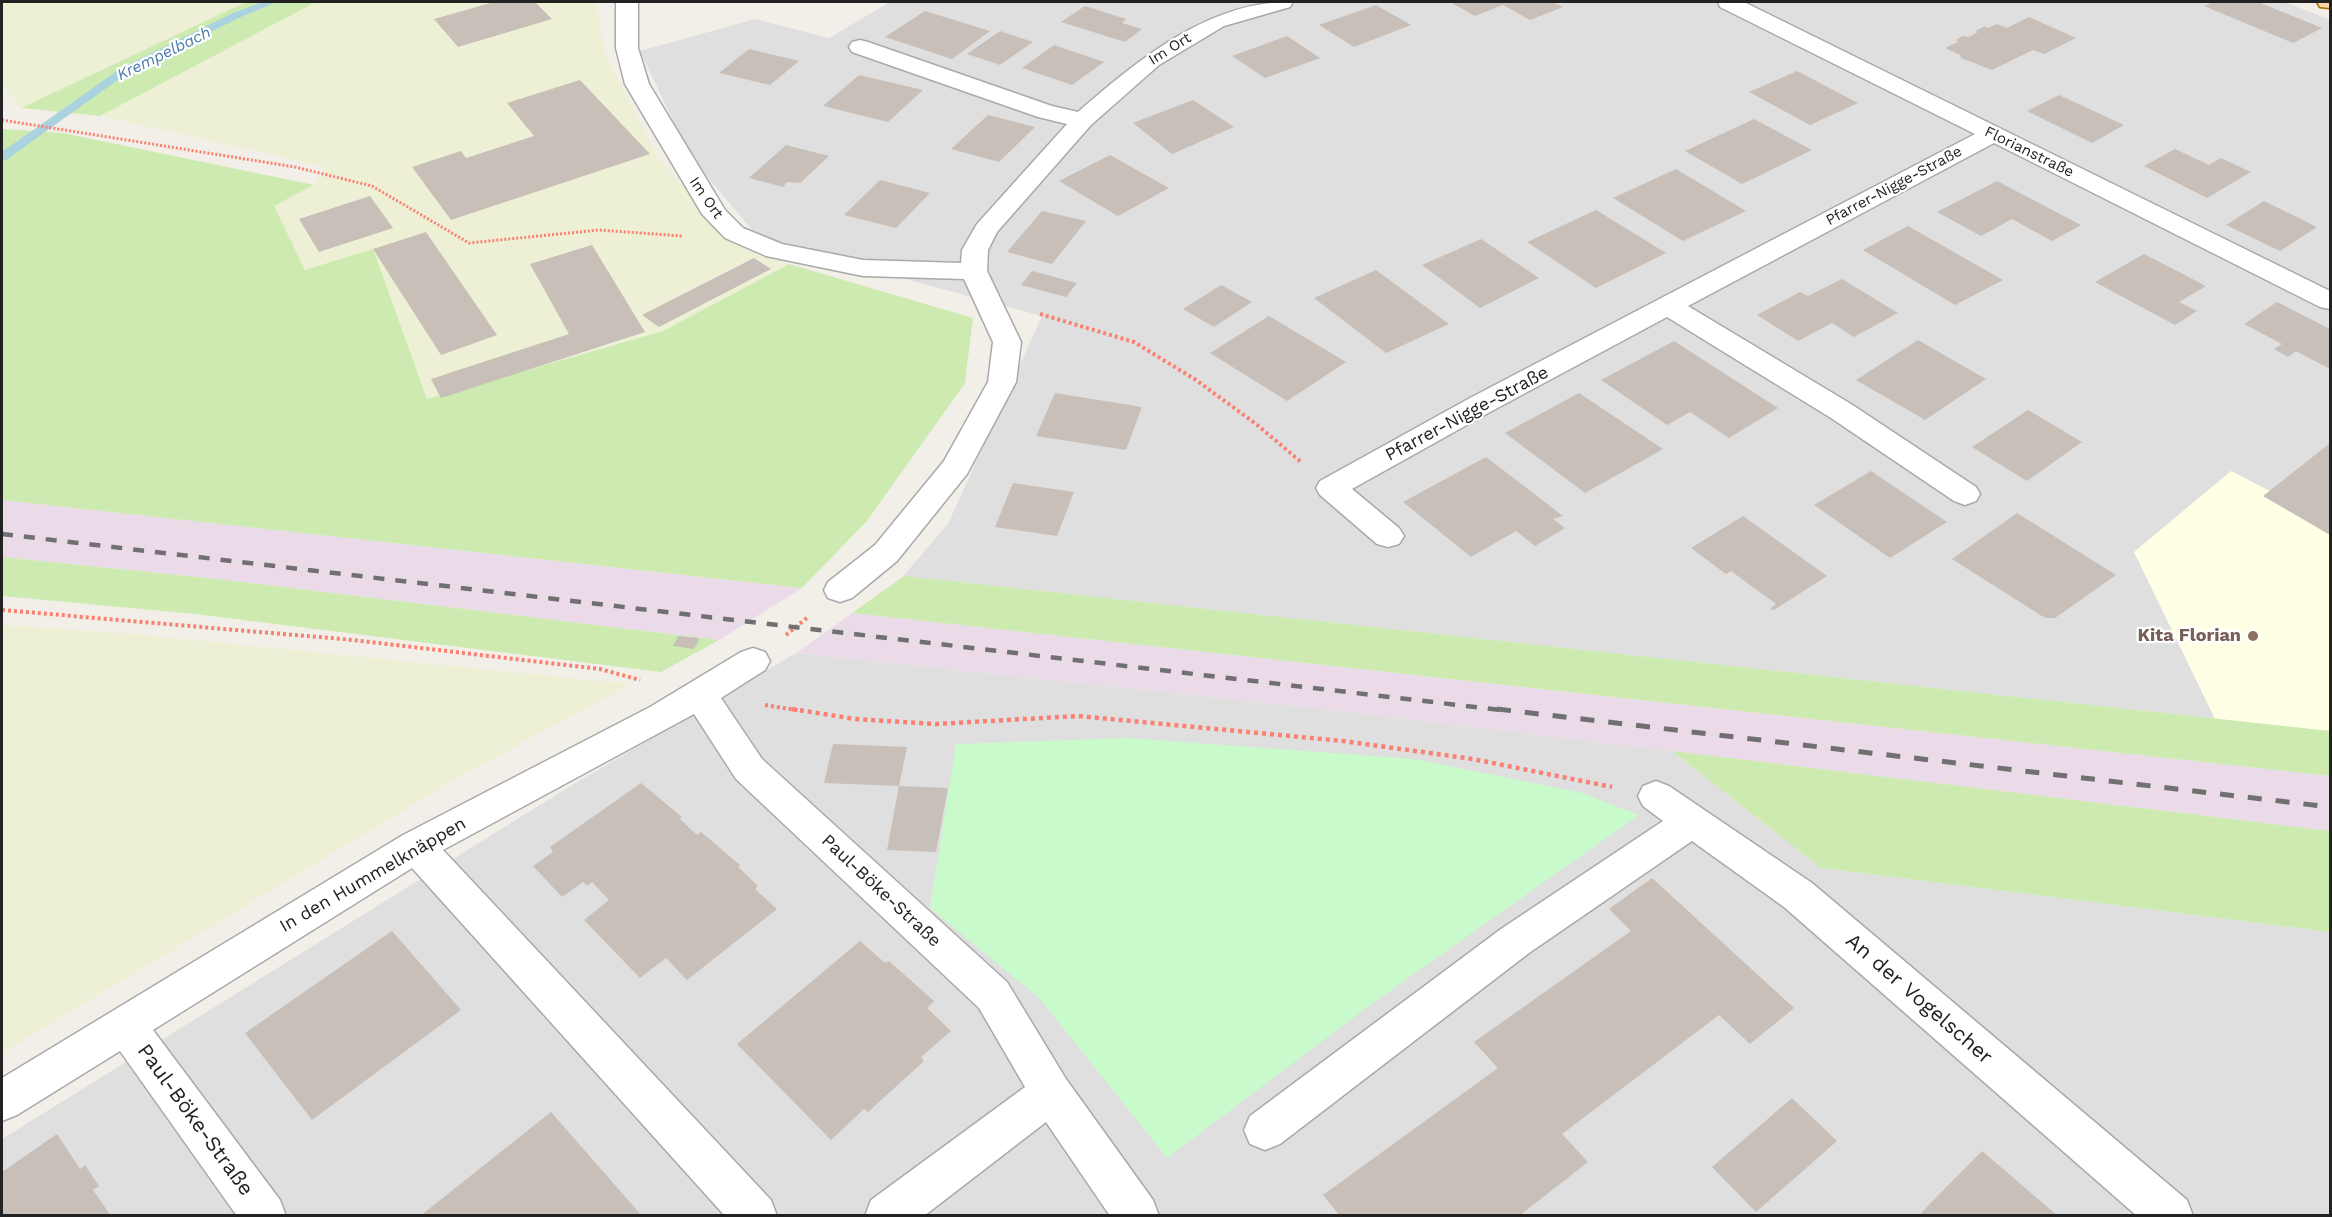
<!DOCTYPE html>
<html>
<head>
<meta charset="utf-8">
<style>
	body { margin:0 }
	#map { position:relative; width:2332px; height:1217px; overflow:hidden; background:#f2efe9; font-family:"Work Sans",sans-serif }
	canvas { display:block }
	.frame { position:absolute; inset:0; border:3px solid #222; pointer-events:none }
</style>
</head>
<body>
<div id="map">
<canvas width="2332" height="1217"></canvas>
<div class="frame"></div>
</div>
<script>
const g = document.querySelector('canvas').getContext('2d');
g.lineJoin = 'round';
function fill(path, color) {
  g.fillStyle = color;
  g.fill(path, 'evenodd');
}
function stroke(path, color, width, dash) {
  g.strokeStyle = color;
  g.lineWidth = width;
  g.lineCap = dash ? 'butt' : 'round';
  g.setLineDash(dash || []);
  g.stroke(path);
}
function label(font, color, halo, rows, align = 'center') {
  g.font = font + ' "Work Sans",sans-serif';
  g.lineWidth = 4.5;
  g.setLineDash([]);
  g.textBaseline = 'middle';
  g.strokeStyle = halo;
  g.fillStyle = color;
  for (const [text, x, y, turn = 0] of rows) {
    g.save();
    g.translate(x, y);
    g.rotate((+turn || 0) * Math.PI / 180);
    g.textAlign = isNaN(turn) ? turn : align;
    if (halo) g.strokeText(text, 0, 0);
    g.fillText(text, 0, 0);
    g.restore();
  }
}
fill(new Path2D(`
	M 890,2 L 2285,2 L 2330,20 L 2330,731 L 903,576 L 948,524 L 1042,316 L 761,240 L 691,158 L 640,51 L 755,19 L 829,38 Z
	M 796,653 L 1307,707 L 1672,751 L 1821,868 L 2330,932 L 2330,1215 L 2,1216 L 2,1139 L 564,790 Z`), '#e0dfdf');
fill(new Path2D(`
	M 2,500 L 802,588 L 719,640 L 226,580 L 2,557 Z
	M 852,613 L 2330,776 L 2330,831 L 1307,707 L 796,653 Z`), '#ebdbe8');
fill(new Path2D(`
	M 2330,443 L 2330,731 L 2215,719 L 2134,552 L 2231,471 L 2270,491 Z`), '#ffffe5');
fill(new Path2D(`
	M 2,2 L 246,2 L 21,108 L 2,86 Z
	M 316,2 L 596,2 L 605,54 L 661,162 L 726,233 L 789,264 L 663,331 L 427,399 L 305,270 L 274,206 L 314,185 L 326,167 L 100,116 Z
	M 2,625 L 123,633 L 631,684 L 459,777 L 2,1053 Z`), '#eef0d5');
fill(new Path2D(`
	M 246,2 L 316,2 L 100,116 L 21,108 Z
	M 2,129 L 63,133 L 314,185 L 274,206 L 305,270 L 373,249 L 427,399 L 663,331 L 789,264 L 973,318 L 965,383 L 867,521 L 802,588 L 2,500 Z
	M 2,557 L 226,580 L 719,640 L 661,672 L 195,614 L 2,596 Z
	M 904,576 L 2330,731 L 2330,776 L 852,613 Z
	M 1672,751 L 2330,831 L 2330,932 L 1821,868 Z`), '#cdebb0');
fill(new Path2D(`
	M 1127,738 L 1414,759 L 1582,793 L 1639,815 L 1377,1000 L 1167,1158 L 1039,998 L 930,908 L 956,744 Z`), '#c8facc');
fill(new Path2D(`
	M 263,2 L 277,2 L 241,17 L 129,72 L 6,160 L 2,161 L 2,152 L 121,68 L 233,13 Z`), '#aad3df');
fill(new Path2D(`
	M 494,2 L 535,2 L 552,19 L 458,47 L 434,19 Z
	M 1450,2 L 1552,2 L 1563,7 L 1530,20 L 1503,5 L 1475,16 Z
	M 2213,2 L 2258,2 L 2322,28 L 2293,43 L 2204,6 Z
	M 1376,5 L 1411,25 L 1354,47 L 1319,25 Z
	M 1085,6 L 1126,19 L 1122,23 L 1142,29 L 1125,42 L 1061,22 Z
	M 925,11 L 990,31 L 952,59 L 885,37 Z
	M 2029,17 L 2076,38 L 2044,54 L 2033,50 L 1992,70 L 1961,58 L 1960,55 L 1945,48 L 1958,42 L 1956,40 L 1963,36 L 1969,37 L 1978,32 L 1975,31 L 1985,26 L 1988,28 L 1997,24 L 2007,28 Z
	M 1000,31 L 1033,42 L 1000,65 L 967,54 Z
	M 1287,36 L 1320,58 L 1265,78 L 1232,56 Z
	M 1054,45 L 1104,62 L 1072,85 L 1022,68 Z
	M 749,49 L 799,61 L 770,85 L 719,73 Z
	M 1797,71 L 1858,103 L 1810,125 L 1749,92 Z
	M 859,75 L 923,90 L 888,122 L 823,106 Z
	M 580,80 L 650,154 L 451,220 L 412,167 L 461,151 L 466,158 L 534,136 L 507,103 Z
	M 2059,95 L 2124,125 L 2092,143 L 2027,111 Z
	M 1193,100 L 1234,127 L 1172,154 L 1133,123 Z
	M 988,115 L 1035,127 L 999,162 L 951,149 Z
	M 1754,119 L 1812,150 L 1742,184 L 1685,151 Z
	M 786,145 L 829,156 L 800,183 L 787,182 L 783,187 L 749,178 Z
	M 2175,149 L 2209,165 L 2221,158 L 2251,172 L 2207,198 L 2144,166 Z
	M 1110,155 L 1169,188 L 1118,216 L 1059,181 Z
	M 1676,169 L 1746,211 L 1683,241 L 1613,198 Z
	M 880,180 L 930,193 L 896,228 L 844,215 Z
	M 1997,181 L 2081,225 L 2052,241 L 2012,219 L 1981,236 L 1937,212 Z
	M 370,196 L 393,228 L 319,252 L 299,219 Z
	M 2264,201 L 2317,227 L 2280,251 L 2226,225 Z
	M 1596,210 L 1666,253 L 1596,288 L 1527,242 Z
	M 1042,211 L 1086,221 L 1052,264 L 1007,252 Z
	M 1908,226 L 2003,280 L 1955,305 L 1863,250 Z
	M 426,232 L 497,335 L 441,355 L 373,249 Z
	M 1481,239 L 1539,278 L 1480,308 L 1422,265 Z
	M 592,245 L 645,332 L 441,398 L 431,379 L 569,334 L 530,264 Z
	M 2144,254 L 2206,286 L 2179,302 L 2197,311 L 2175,325 L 2095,282 Z
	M 754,258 L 771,269 L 659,327 L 642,315 Z
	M 1376,270 L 1449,324 L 1386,353 L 1314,298 Z
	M 1032,271 L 1077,283 L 1066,297 L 1021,285 Z
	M 1842,279 L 1898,313 L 1854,337 L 1832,323 L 1798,341 L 1757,315 L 1800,292 L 1808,296 Z
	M 1221,285 L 1252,302 L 1214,327 L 1183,309 Z
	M 2277,302 L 2330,329 L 2330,369 L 2296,351 L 2288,357 L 2274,349 L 2282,344 L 2244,324 Z
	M 1269,316 L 1346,362 L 1287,401 L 1210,353 Z
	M 1918,340 L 1986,379 L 1925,420 L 1856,380 Z
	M 1674,341 L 1778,408 L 1729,438 L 1690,412 L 1667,425 L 1601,380 Z
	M 1055,393 L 1142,407 L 1126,450 L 1036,436 Z
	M 1579,393 L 1663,449 L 1585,493 L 1505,433 Z
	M 2028,410 L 2082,442 L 2027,481 L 1972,447 Z
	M 2330,443 L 2330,535 L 2263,496 Z
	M 1486,457 L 1563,516 L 1553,519 L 1565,528 L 1535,546 L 1516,531 L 1471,557 L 1403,502 Z
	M 1871,471 L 1947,522 L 1890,558 L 1814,505 Z
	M 1013,483 L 1074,492 L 1057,536 L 995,527 Z
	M 2017,513 L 2116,575 L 2055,618 L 2045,618 L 1952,559 Z
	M 1743,516 L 1827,576 L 1774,610 L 1770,609 L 1776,604 L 1731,571 L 1726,574 L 1691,548 Z
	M 678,636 L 700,638 L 694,649 L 673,646 Z
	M 833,744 L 907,747 L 899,786 L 824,783 Z
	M 641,783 L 682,817 L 680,819 L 697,835 L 701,832 L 740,865 L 738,867 L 758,886 L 755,889 L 777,909 L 687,980 L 666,958 L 640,978 L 584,920 L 609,900 L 592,882 L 587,886 L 583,882 L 562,897 L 533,866 L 553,852 L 550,847 Z
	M 899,786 L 948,788 L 936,852 L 887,850 Z
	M 1652,878 L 1794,1008 L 1750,1044 L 1719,1015 L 1562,1134 L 1588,1162 L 1519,1216 L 1340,1216 L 1323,1195 L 1498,1068 L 1474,1042 L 1631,931 L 1609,909 Z
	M 392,931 L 461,1010 L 312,1120 L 245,1033 Z
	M 860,941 L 885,963 L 889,961 L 934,1001 L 927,1008 L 951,1031 L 921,1057 L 924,1061 L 868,1112 L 864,1109 L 831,1140 L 737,1044 Z
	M 1792,1098 L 1837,1141 L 1756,1212 L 1712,1167 Z
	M 551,1112 L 642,1216 L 420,1216 Z
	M 57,1134 L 80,1169 L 85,1165 L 99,1186 L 93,1190 L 111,1216 L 2,1216 L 2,1172 Z
	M 1982,1151 L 2058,1216 L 1918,1216 Z`), '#c7bfb8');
const minor = new Path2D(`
	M 616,2 L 638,2 L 638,48 L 649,84 L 725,210 L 743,228 L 782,244 L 863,260 L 961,263 L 962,250 L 977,224 L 1067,124 L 1038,117 L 852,52 L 849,47 L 852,42 L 860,40 L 868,42 L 1052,106 L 1078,112 C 1137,61 1209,0 1293,2 L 1290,7 L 1224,26 L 1159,65 L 1091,125 L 997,232 L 988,250 L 987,271 L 1021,342 L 1016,382 L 967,474 L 897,561 L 852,598 L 840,602 L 828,598 L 824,590 L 828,582 L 875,545 L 944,461 L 988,382 L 993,342 L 964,279 L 863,276 L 766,256 L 725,238 L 702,214 L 625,84 L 616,48 Z
	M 1718,2 L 1744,2 L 2330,291 L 2330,309 L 2320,307 L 1994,143 L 1688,306 L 1851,404 L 1976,487 L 1980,494 L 1976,501 L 1965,505 L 1954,501 L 1831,418 L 1667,317 L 1490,412 L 1352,489 L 1399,528 L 1404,536 L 1399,544 L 1388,547 L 1377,544 L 1320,495 L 1316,488 L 1320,481 L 1470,398 L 1975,134 L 1720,7 Z
	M 753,648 L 765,652 L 770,661 L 765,670 L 721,698 L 762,759 L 1007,982 L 1066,1079 L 1153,1200 L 1159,1216 L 1110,1216 L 1046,1122 L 924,1216 L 865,1216 L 871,1200 L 1025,1087 L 979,1008 L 736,779 L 694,714 L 443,850 L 771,1200 L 777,1216 L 725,1216 L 412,868 L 153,1030 L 280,1200 L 286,1216 L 237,1216 L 120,1051 L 17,1115 L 2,1121 L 2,1078 L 403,835 L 650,707 L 741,652 Z
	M 1656,781 L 1669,786 L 1812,883 L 2187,1200 L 2193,1216 L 2137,1216 L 1784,907 L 1692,841 L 1529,953 L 1280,1144 L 1265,1150 L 1250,1144 L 1244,1130 L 1250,1116 L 1501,929 L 1663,821 L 1643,806 L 1638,796 L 1643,786 Z`);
const major = new Path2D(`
	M 2317,2 L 2330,2 L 2330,8 L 2320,7 Z`);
stroke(minor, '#a9a9a9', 3);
stroke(major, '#a06b00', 3);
stroke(new Path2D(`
	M 2,120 L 295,167 L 372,186 L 469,243 L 599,230 L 682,236`), '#fa8072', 3, [2, 2]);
stroke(new Path2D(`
	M 1040,314 L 1134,342 L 1196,380 L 1256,424 L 1301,462
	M 2,610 L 353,640 L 600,669 L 640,680
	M 786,635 L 808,617
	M 765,705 L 802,711`), '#fa8072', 4, [3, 3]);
stroke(new Path2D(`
	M 792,709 L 855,719 L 936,724 L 1078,716 L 1343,741 L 1473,759 L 1612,787`), '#fa8072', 4.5, [4, 4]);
fill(minor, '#fff');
fill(major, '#fcd6a4');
stroke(new Path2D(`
	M 2,534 L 1509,711`), '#707070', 4.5, [11, 11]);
stroke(new Path2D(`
	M 1497,709 L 2330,807`), '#707070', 5, [14, 14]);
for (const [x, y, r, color] of [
	[2253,636,6,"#8d6e63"]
]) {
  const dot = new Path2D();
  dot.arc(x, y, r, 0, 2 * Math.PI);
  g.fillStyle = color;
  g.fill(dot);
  stroke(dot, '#fff', 2);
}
label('15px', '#222', '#fff', [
	["Im Ort",1170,49,-32],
	["Florianstraße",2029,152,26],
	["Pfarrer-Nigge-Straße",1894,186,-28],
	["Im Ort",706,198,55]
]);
label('italic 16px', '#4a7aab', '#fff', [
	["Krempelbach",164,54,-26]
]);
label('18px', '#222', '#fff', [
	["Pfarrer-Nigge-Straße",1467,414,-28],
	["In den Hummelknäppen",373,875,-30],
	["Paul-Böke-Straße",881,891,43]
]);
label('bold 18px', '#785e54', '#fff', [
	["Kita Florian",2241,636]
], 'right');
label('21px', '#222', '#fff', [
	["An der Vogelscher",1919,999,41],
	["Paul-Böke-Straße",195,1120,54]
]);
</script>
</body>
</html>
